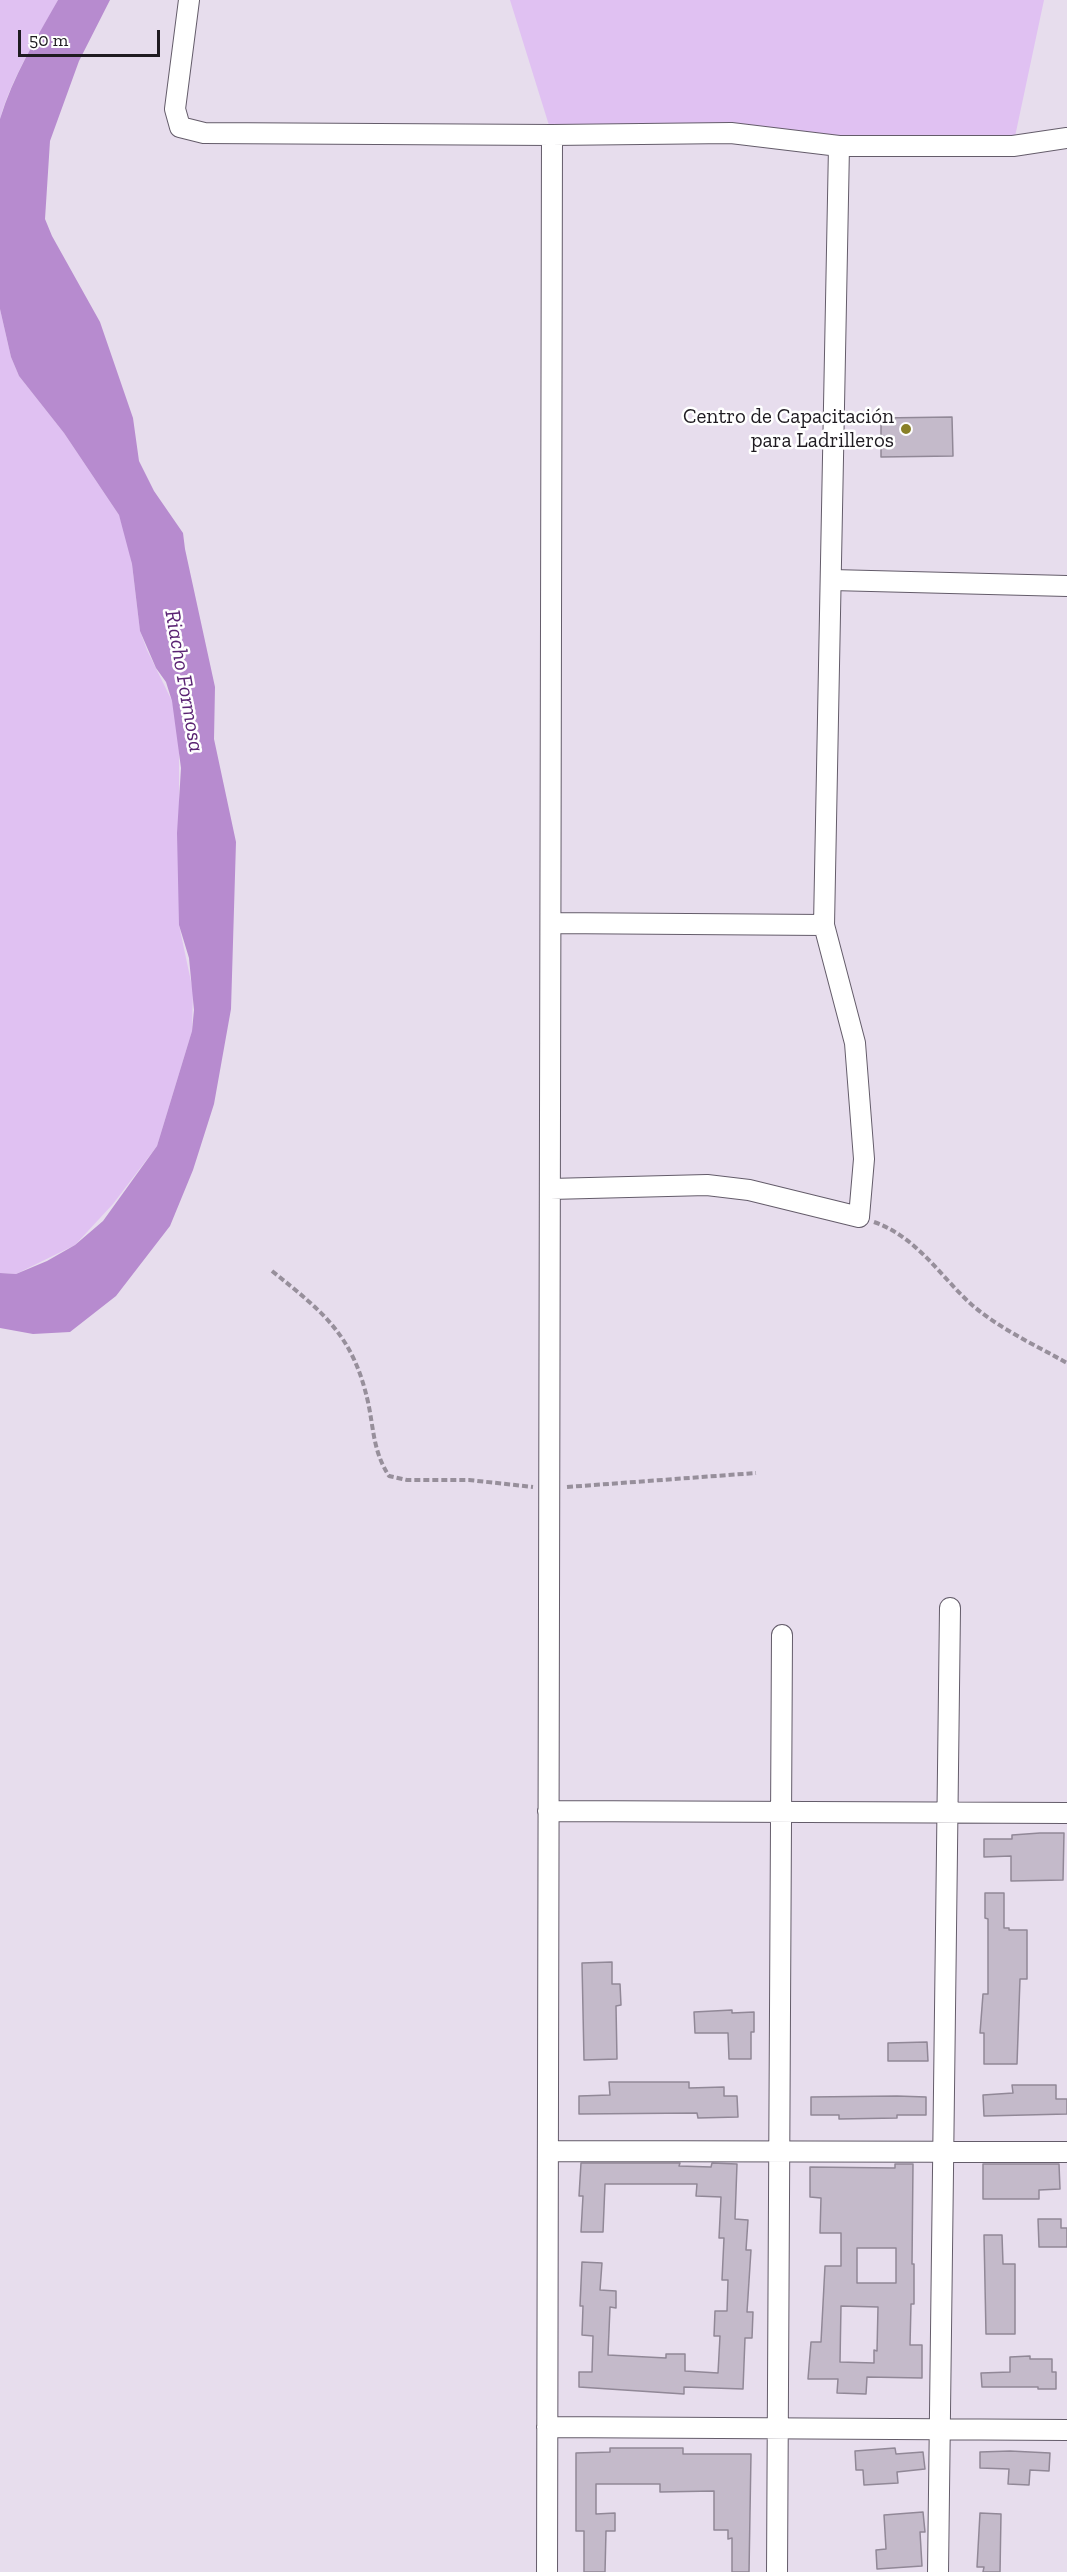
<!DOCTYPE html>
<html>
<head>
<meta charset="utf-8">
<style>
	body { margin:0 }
	#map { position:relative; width:1067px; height:2572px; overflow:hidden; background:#e7dded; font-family:"Zilla Slab",serif }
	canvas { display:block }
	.scale { position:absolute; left:18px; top:30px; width:142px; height:27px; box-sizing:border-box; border:3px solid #1f1b21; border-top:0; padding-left:8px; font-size:18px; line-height:21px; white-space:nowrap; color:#1f1b21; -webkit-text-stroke:4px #fff; paint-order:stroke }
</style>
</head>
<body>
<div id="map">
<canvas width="1067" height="2572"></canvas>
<div class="scale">50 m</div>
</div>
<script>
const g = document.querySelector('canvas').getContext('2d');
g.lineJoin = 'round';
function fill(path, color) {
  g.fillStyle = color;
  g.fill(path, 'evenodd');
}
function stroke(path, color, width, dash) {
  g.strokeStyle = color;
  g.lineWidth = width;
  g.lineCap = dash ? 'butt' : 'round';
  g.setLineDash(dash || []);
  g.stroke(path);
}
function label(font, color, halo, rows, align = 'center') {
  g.font = font + ' "Zilla Slab",serif';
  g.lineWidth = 5;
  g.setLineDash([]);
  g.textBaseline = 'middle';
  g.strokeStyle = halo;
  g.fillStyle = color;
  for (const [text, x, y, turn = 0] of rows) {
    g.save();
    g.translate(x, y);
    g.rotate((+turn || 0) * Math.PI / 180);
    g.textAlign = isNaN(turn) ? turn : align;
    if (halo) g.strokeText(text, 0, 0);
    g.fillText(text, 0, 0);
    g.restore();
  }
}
fill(new Path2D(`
	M 0,0 L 58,0 C 37,39 12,76 0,119 Z
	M 510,0 L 1044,0 L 1013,146 L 552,135 Z
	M 0,309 L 11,357 L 19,376 L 64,433 L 119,515 L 126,536 L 132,564 L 140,631 L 147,650 L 172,701 L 176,718 L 179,752 L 179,925 L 193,991 L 192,1031 L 157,1146 L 113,1204 L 75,1245 L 16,1274 L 0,1273 Z`), '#e0c1f2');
fill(new Path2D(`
	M 58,0 L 110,0 L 79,61 L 50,141 L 45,219 L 52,236 L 100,322 L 133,418 L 139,461 L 154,491 L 183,533 L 185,549 L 215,687 L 214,739 L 236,842 L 231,1009 L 214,1104 L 193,1170 L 170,1226 L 116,1296 L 70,1332 L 33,1334 L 0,1328 L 0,1273 L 16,1274 L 47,1261 L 75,1245 L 103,1221 L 157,1146 L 192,1031 L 194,1010 L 189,958 L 179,925 L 177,833 L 181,768 L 172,701 L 166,682 L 156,668 L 140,631 L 132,564 L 119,515 L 64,433 L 19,376 L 11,357 L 0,309 L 0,119 C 13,76 36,39 58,0 Z`), '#b78bcf');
const building = new Path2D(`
	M 952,417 L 953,456 L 881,457 L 881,418 Z
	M 1040,1833 L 1064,1833 L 1063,1880 L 1011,1881 L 1011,1856 L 984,1857 L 984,1839 L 1012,1839 L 1012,1835 Z
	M 985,1893 L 1004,1893 L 1004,1928 L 1009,1928 L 1009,1930 L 1027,1930 L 1027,1979 L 1020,1979 L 1017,2064 L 984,2064 L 984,2033 L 980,2033 L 983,1994 L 988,1994 L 988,1919 L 985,1918 Z
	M 612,1962 L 612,1984 L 620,1984 L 621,2005 L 616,2006 L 617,2059 L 584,2060 L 582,1963 Z
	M 732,2010 L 732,2013 L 754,2012 L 754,2032 L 751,2032 L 751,2059 L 729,2059 L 728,2033 L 695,2033 L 694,2012 Z
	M 927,2042 L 928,2061 L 888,2061 L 888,2043 Z
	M 609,2082 L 689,2082 L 689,2088 L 724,2087 L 724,2096 L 737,2096 L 738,2117 L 698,2118 L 697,2113 L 579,2114 L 579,2096 L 610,2095 Z
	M 1012,2085 L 1056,2085 L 1056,2099 L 1067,2099 L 1067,2114 L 984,2116 L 983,2095 L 1013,2093 Z
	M 897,2096 L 926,2097 L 926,2115 L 897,2115 L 897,2118 L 839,2119 L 839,2115 L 811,2115 L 811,2097 Z
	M 581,2163 L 680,2163 L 679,2166 L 711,2167 L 712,2163 L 737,2164 L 735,2219 L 748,2220 L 746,2250 L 751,2250 L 747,2312 L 753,2312 L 752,2338 L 745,2338 L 743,2389 L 684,2387 L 684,2394 L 579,2387 L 579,2372 L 592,2372 L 593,2336 L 582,2335 L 583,2306 L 580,2306 L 582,2262 L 602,2263 L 600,2290 L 616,2291 L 616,2308 L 610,2307 L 608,2355 L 666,2358 L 666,2354 L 685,2354 L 685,2371 L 718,2373 L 720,2336 L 714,2336 L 715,2311 L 727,2311 L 728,2280 L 722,2280 L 724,2238 L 719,2238 L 721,2197 L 696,2196 L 697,2184 L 605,2184 L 603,2232 L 581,2232 L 583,2196 L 579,2196 Z
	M 895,2164 L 913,2164 L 912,2264 L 914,2264 L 914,2304 L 911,2304 L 910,2345 L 922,2345 L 922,2378 L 867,2377 L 866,2394 L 837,2393 L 838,2379 L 808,2379 L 811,2342 L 821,2342 L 825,2266 L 841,2266 L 841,2233 L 820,2233 L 821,2198 L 810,2197 L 810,2167 L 895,2168 ZM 857,2248 L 896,2248 L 896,2283 L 857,2283 ZM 841,2306 L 878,2307 L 877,2351 L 874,2350 L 874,2363 L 840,2362 Z
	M 983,2164 L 1059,2164 L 1060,2189 L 1039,2190 L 1039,2199 L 983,2199 Z
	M 1038,2219 L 1061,2219 L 1061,2228 L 1067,2228 L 1067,2247 L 1039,2247 Z
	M 984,2235 L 1002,2235 L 1003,2264 L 1015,2264 L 1015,2334 L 986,2334 Z
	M 1030,2356 L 1030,2359 L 1052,2359 L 1052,2372 L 1056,2372 L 1056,2389 L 1038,2389 L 1038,2387 L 982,2387 L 981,2373 L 1010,2372 L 1010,2357 Z
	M 610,2448 L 683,2448 L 683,2454 L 751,2454 L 749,2572 L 732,2572 L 732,2538 L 728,2539 L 728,2530 L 714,2530 L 714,2491 L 660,2492 L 660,2484 L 596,2484 L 596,2514 L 615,2513 L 615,2531 L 606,2531 L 605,2572 L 584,2572 L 584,2531 L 576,2531 L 576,2453 L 610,2452 Z
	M 895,2448 L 896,2454 L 923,2452 L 925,2469 L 897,2472 L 898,2483 L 864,2485 L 863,2470 L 856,2470 L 855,2451 Z
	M 1010,2451 L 1050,2453 L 1049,2471 L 1030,2470 L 1029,2485 L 1008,2484 L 1009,2469 L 980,2468 L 980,2452 Z
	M 923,2512 L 925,2532 L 920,2532 L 922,2566 L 877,2569 L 876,2550 L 886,2549 L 884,2515 Z
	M 980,2513 L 1001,2514 L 1000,2572 L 983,2572 L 984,2567 L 977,2567 Z`);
fill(building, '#c4baca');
stroke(building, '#918897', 1.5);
const minor = new Path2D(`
	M 189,0 L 175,109 L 180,127 L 204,133 L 552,135 L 731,133 L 839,146 L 1013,146 L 1067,138
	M 832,580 L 1067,586
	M 551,923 L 824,925
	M 550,1189 L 707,1185 L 749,1190 L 859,1217 L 864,1159 L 855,1043 L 824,925 L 839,146
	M 548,1811 L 1067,1813
	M 548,2151 L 1067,2152
	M 547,2427 L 1067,2430
	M 547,2572 L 552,135
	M 777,2572 L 782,1635
	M 938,2572 L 950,1608`);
stroke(minor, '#645c6a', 22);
stroke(new Path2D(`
	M 874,1222 C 917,1237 940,1276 972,1305 C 1000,1329 1035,1345 1067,1363
	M 272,1271 C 323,1312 353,1335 368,1402 C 374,1430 373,1451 389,1476 L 407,1480 L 469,1480 L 533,1487
	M 567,1487 L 756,1473`), '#978f9b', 4, [6, 3]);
stroke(minor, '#fff', 20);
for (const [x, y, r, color] of [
	[906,429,6,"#898027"]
]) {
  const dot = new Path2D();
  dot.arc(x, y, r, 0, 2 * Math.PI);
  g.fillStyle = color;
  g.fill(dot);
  stroke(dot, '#fff', 2);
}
label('21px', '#1f1b21', '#fff', [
	["Centro de Capacitación",894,417],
	["para Ladrilleros",894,441]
], 'right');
label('italic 22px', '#5a2373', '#fff', [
	["Riacho Formosa",184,681,80]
]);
</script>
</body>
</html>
